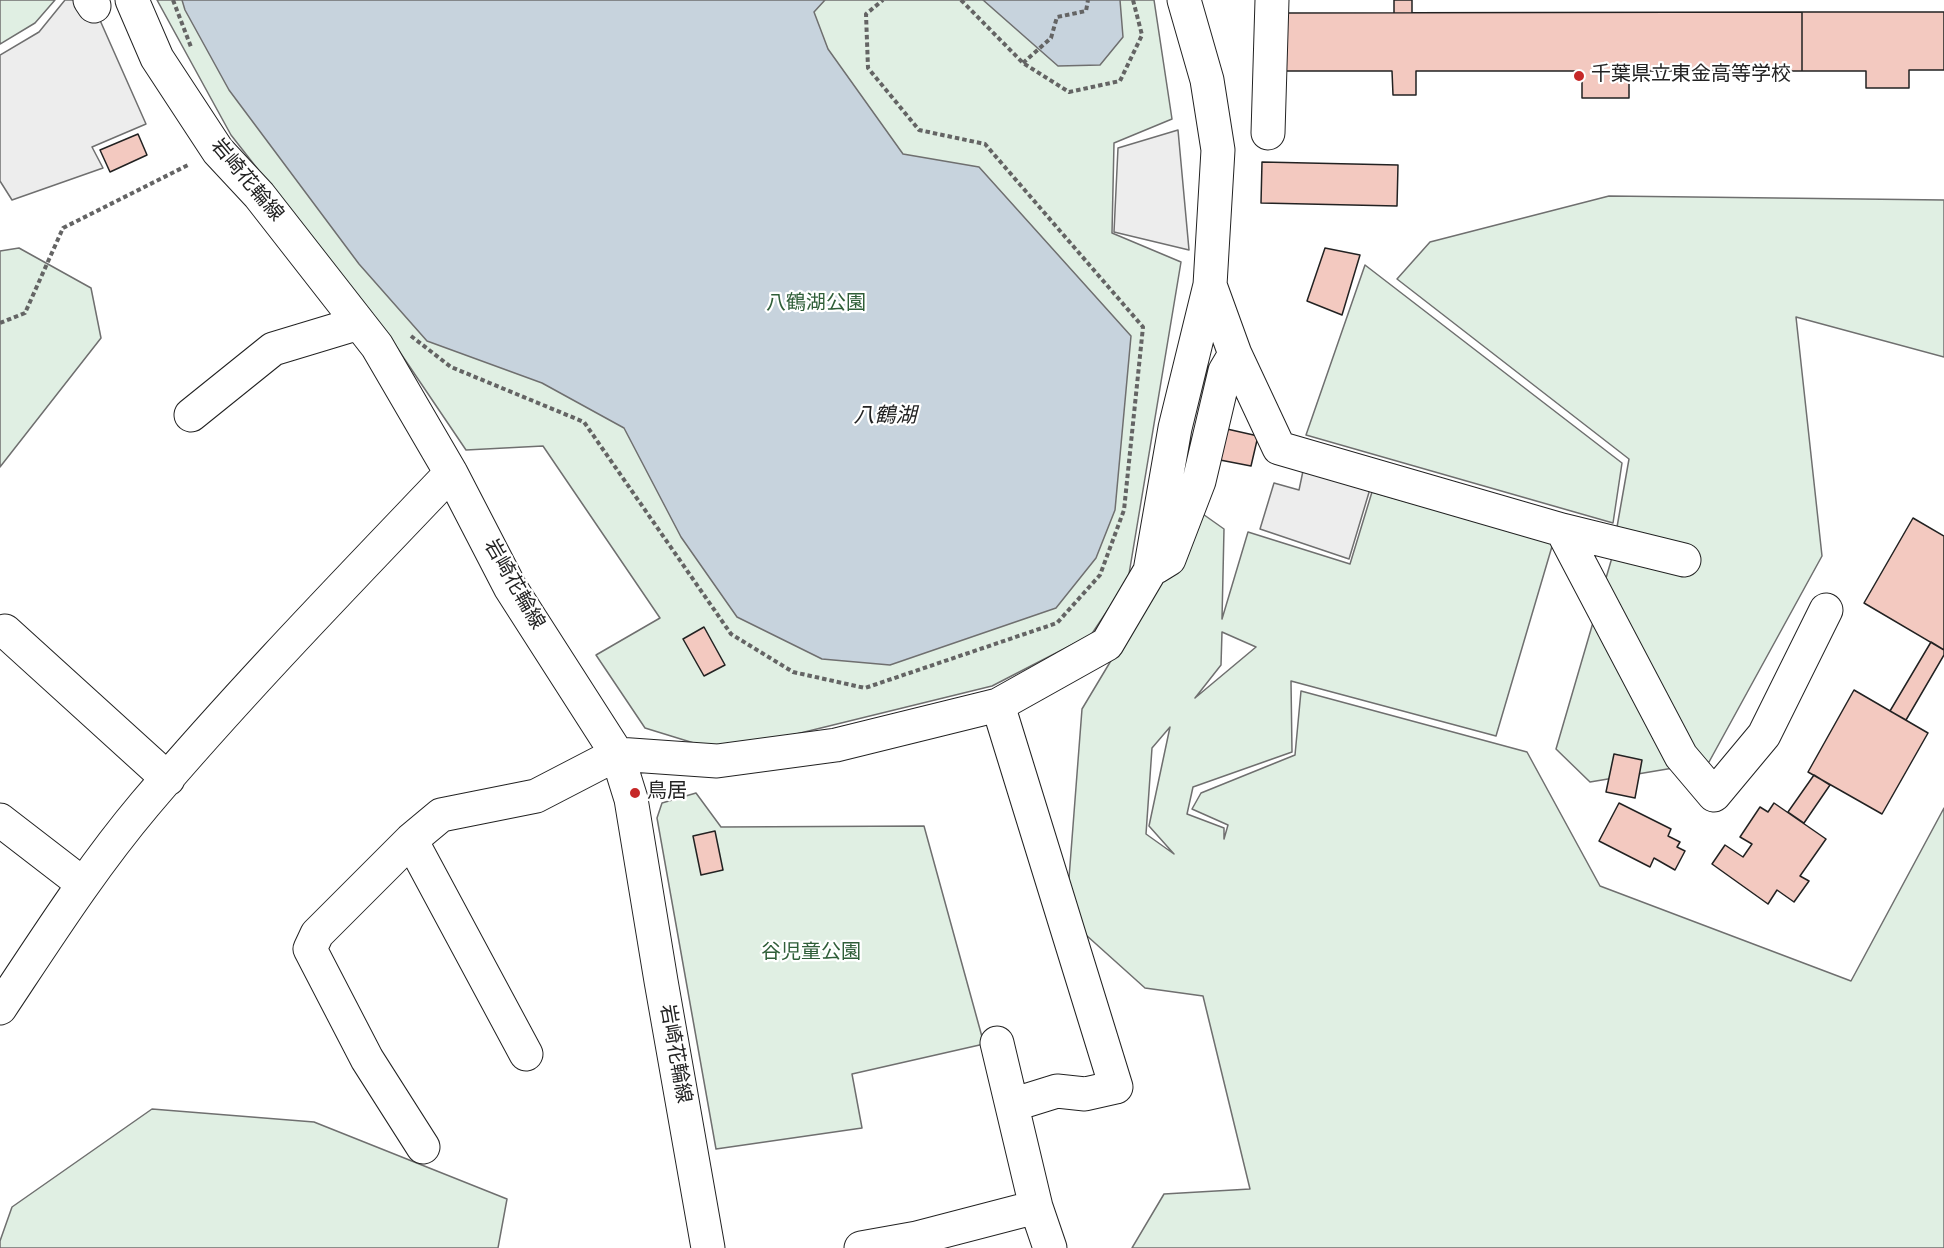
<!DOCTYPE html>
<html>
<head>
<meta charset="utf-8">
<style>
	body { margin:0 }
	canvas { display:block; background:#fff }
</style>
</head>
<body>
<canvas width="1944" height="1248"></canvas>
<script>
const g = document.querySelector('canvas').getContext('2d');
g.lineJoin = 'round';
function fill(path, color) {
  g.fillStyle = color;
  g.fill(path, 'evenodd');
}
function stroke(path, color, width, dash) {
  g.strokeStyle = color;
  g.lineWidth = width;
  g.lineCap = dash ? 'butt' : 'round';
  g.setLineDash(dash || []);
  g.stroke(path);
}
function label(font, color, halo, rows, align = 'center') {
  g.font = font + ' "Source Sans 3","Noto Sans JP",sans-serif';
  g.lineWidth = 4.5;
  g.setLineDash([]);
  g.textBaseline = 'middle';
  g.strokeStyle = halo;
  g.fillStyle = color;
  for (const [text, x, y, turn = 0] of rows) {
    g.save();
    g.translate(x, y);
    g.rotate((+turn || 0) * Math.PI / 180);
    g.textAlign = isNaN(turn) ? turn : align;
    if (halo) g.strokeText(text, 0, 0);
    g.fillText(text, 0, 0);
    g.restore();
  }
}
const green = new Path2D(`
	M 0,0 L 55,0 L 35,23 L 0,44 Z
	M 157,0 L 1154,0 L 1172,119 L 1114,143 L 1112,233 L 1181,262 L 1128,580 L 1091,635 L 992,686 L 723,752 L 645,728 L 596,655 L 660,618 L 543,446 L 466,450 L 393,342 L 231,135 Z
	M 1609,196 L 1944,200 L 1944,357 L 1796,317 L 1822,556 L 1709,762 L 1590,782 L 1556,749 L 1611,561 L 1629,459 L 1397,279 L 1430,242 Z
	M 19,248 L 91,288 L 101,338 L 0,467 L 0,251 Z
	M 1365,265 L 1622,463 L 1613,523 L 1306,435 Z
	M 1372,492 L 1553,543 L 1496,736 L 1291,681 L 1292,752 L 1193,787 L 1187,814 L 1224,828 L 1224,839 L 1228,825 L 1192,809 L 1201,793 L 1295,755 L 1301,691 L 1527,752 L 1600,886 L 1851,981 L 1944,808 L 1944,1248 L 1132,1248 L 1164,1194 L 1250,1189 L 1203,996 L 1145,988 L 1066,917 L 1082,709 L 1200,512 L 1224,529 L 1222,619 L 1248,532 L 1350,564 ZM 1222,632 L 1256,647 L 1195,698 L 1221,665 ZM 1170,727 L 1149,826 L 1174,854 L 1146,834 L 1152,748 Z
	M 696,793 L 721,827 L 924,826 L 984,1044 L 852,1074 L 862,1128 L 716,1149 L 657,818 L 662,803 Z
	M 152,1109 L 314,1122 L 507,1199 L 498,1248 L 0,1248 L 0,1241 L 12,1207 Z`);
fill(green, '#e0efe3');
stroke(green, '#6f6f6f', 1.5);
const parking = new Path2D(`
	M 65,0 L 91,0 L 146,124 L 92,147 L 103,168 L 12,200 L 0,181 L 0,55 L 39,32 Z
	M 1178,130 L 1189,250 L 1114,232 L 1118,148 Z
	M 1303,471 L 1370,489 L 1349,559 L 1260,529 L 1274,483 L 1299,490 Z`);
fill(parking, '#ededed');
stroke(parking, '#6f6f6f', 1.5);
const water = new Path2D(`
	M 182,0 L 825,0 L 814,12 L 828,49 L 903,154 L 979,167 L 1131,336 L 1115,510 L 1096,558 L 1056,608 L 890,665 L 822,659 L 737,617 L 681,537 L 624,428 L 542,383 L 427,341 L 359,264 L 229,90 L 185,10 Z
	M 983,0 L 1120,0 L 1123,37 L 1100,65 L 1058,66 Z`);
fill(water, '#c7d3dd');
stroke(water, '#6f6f6f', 1.5);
const building = new Path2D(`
	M 1394,0 L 1412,0 L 1412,13 L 1394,13 Z
	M 1802,12 L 1802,71 L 1629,71 L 1629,98 L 1582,98 L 1582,71 L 1416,71 L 1416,95 L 1393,95 L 1392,71 L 1283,71 L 1283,13 Z
	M 1802,12 L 1944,12 L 1944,70 L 1909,70 L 1909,88 L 1866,88 L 1866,71 L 1802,71 Z
	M 138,134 L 147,155 L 110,172 L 100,150 Z
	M 1262,162 L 1398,165 L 1397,206 L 1261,203 Z
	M 1325,248 L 1360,255 L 1342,315 L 1307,301 Z
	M 1227,429 L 1258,436 L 1251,466 L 1220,460 Z
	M 1913,518 L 1944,536 L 1944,650 L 1864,603 Z
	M 704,627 L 725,665 L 704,676 L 683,639 Z
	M 1931,642 L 1944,650 L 1944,655 L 1906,720 L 1890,711 Z
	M 1854,690 L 1928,733 L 1882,814 L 1808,772 Z
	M 1614,754 L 1642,760 L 1635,798 L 1606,792 Z
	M 1814,775 L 1830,785 L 1804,823 L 1788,812 Z
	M 1619,803 L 1671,829 L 1668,836 L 1680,842 L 1677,847 L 1685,851 L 1675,870 L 1654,858 L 1650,867 L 1599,841 Z
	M 1774,803 L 1826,839 L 1800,876 L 1809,881 L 1794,902 L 1777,890 L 1768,904 L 1712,864 L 1725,845 L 1743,857 L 1752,844 L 1740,837 L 1760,807 L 1768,812 Z
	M 715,831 L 723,870 L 701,875 L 693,836 Z`);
fill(building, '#f3c9c0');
stroke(building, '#222', 1.5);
const minor = new Path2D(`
	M 90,0 L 94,6
	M 132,0 L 157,58 L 218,151 L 259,195 L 377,346 L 451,473 L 510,587 L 617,754 L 631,799 L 661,981 L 708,1248
	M 1268,133 L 1272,0
	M 1210,285 L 1235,354 L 1279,448 L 1562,530 L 1681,756 L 1714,795 L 1764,735 L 1826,610
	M 191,415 L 273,349 L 359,323
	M 1562,530 L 1684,560
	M 1156,567 L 1169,559 L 1199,481 L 1225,371 L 1235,354
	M 5,631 L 168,779
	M 998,705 L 1116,1087 L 1085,1094 L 1057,1091 L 1012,1105
	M 0,820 L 83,884
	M 411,840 L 526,1054
	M 0,1008 C 46,939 91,868 145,804 C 242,690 347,582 451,473
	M 997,1043 L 1036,1207 L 1050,1248
	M 423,1147 L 367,1059 L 310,949 L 317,934 L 411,840 L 441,815 L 536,796 L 617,754 L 717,761 L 836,745 L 998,705 L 1107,644 L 1150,571 L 1175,428 L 1210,285 L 1218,150 L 1207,80 L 1184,0
	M 861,1248 L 917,1238 L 1036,1207`);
stroke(minor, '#222', 35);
stroke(new Path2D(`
	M 173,0 L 191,47
	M 961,0 L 1023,63 L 1069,92 L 1120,81 L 1142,35 L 1133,0
	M 1023,63 L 1051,38 L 1057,17 L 1086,11 L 1088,0
	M 0,323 L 25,313 L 63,228 L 188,165
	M 411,336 L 451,367 L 584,422 L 731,634 L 793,672 L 865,688 L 1057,623 L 1100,575 L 1124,510 L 1143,327 L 985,144 L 919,130 L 868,68 L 866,14 L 883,0`), '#646464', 4, [4.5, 3]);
stroke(minor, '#fff', 33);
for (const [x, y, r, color] of [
	[1579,76,6,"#c62828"],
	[635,793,6,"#c62828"]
]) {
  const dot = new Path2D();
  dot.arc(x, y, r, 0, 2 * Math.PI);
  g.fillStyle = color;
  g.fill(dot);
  stroke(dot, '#fff', 2);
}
label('20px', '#222', '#fff', [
	["千葉県立東金高等学校",1591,76],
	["鳥居",647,793]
], 'left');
label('20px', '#222', '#fff', [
	["岩崎花輪線",246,181,50],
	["岩崎花輪線",513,585,60],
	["岩崎花輪線",674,1054,80]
]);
label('20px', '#2f5e38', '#fff', [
	["八鶴湖公園",816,305],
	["谷児童公園",811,954]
]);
label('italic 21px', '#222', '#fff', [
	["八鶴湖",885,417]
]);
</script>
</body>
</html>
